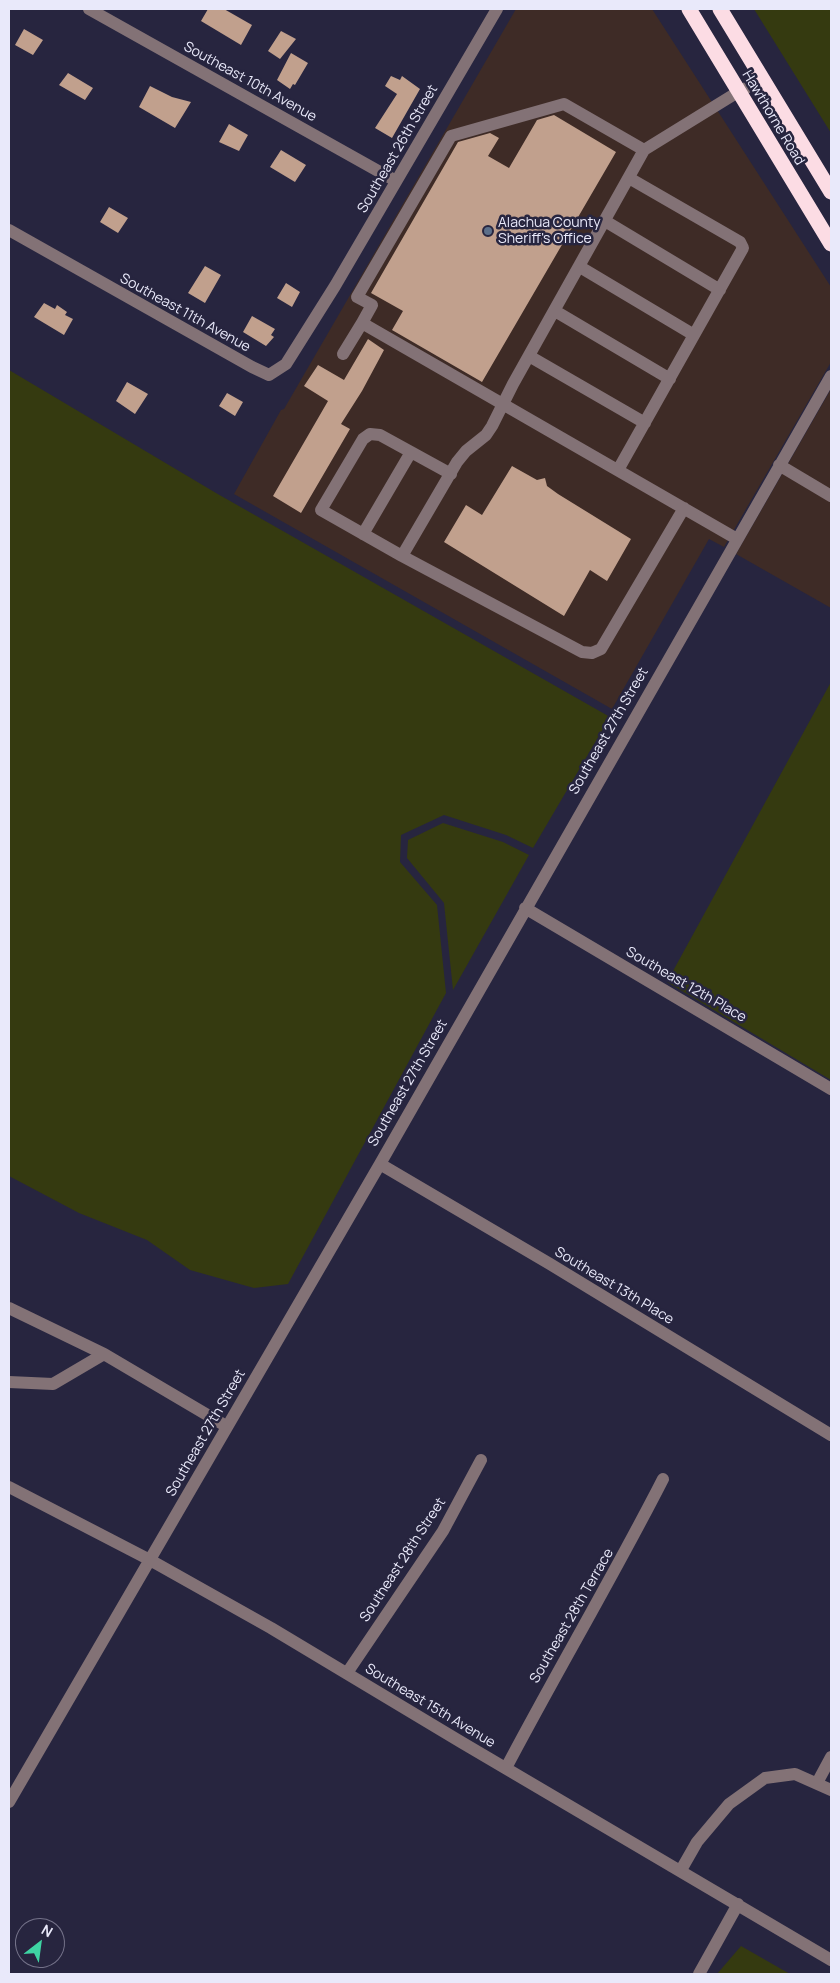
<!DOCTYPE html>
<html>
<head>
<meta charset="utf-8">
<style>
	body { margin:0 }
	#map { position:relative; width:840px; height:1983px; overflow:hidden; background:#27253f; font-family:Manrope,sans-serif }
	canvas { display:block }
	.frame { position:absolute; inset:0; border:10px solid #e9e9fa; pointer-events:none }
	.north { position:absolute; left:15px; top:1918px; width:50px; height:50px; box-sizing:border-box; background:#27253f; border:1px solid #75738a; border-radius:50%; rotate:30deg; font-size:14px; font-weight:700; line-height:20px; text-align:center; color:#e9e9fa }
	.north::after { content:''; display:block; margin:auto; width:18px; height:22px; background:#3ed4a3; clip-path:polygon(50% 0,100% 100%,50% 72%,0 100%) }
</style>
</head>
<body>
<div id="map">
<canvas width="840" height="1983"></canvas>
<div class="frame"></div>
<div class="north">N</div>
</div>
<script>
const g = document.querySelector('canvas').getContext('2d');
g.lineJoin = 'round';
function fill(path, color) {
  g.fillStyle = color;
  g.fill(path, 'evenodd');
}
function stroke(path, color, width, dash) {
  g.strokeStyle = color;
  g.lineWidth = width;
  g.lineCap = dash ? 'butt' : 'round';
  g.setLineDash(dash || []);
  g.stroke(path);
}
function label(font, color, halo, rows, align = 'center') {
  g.font = font + ' Manrope,sans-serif';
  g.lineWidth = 5;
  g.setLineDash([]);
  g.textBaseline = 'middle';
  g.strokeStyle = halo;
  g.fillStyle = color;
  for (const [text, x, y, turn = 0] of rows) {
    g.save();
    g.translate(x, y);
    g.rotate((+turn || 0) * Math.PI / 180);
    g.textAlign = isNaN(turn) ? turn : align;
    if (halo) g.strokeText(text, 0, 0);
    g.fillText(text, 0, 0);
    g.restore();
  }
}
fill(new Path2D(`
	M 516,9 L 652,9 L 831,287 L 831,362 L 724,547 L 709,539 L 612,709 L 234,494 L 281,410 L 284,409 Z
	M 831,389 L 831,608 L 736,554 Z`), '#3e2b26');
fill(new Path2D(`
	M 754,9 L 831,9 L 831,133 Z
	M 9,370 L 216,493 L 610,717 L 533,848 L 506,835 L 444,815 L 401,835 L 400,862 L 437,905 L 446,993 L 288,1284 L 254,1288 L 190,1270 L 147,1240 L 79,1213 L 9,1176 Z
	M 831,682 L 831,1080 L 667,982 Z
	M 443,823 L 503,842 L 529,855 L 453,990 L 444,903 L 407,858 L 408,840 Z
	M 741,1946 L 790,1974 L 717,1974 Z`), '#353a10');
fill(new Path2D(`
	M 208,9 L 224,9 L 252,25 L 241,45 L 201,21 Z
	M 24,29 L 43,40 L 33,55 L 15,45 Z
	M 281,31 L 296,39 L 280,59 L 268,51 Z
	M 291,53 L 308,63 L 295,85 L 293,84 L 290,89 L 277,80 Z
	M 68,73 L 93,88 L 85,100 L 59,85 Z
	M 391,76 L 400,80 L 402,76 L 420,89 L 392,138 L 375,128 L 397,94 L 385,86 Z
	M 150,86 L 172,97 L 191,102 L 175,128 L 139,107 Z
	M 554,115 L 616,152 L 482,382 L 392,330 L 403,311 L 371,293 L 458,142 L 490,133 L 499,138 L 488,156 L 509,168 L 537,120 Z
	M 229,124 L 248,135 L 239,151 L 219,142 Z
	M 281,150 L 306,165 L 295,182 L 270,167 Z
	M 109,207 L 128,218 L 118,233 L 100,222 Z
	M 205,266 L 221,275 L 205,303 L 188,293 Z
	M 286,283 L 300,292 L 292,307 L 277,298 Z
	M 44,303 L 55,309 L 57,305 L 67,312 L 65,315 L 73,319 L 64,335 L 34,317 Z
	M 252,316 L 275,329 L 271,335 L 274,337 L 266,346 L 243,332 Z
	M 368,339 L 384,350 L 362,391 L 341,424 L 350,429 L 301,513 L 273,496 L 328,401 L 304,386 L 318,365 L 344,380 Z
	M 127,382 L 148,394 L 135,414 L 116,401 Z
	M 227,393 L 243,402 L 235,416 L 219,406 Z
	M 512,466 L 537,480 L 545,478 L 547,486 L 558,494 L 631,539 L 607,581 L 590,570 L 564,616 L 444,542 L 466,505 L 482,515 Z`), '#c1a08d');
stroke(new Path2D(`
	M 89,9 L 396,181
	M 644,150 L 564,104 L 451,136 L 357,297 L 372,305 L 362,323 L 737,539
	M 605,221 L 720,290
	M 9,230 L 252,367 L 269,375 L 286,364 L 335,286 L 497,9
	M 580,267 L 694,335
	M 555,311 L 670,379
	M 343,354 L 362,323
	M 529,356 L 645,423
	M 779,465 L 831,496
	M 618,470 L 743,248 L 740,242 L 629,178
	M 684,508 L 601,649 L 592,653 L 582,652 L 402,556 L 457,462 L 466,451 L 486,435 L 492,426 L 513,384 L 644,150 L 738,92 L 762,80
	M 363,534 L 411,452
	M 402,556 L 321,510 L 363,439 L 370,434 L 380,435 L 451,474
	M 525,908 L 831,1089
	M 380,1164 L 550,1264 L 831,1435
	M 9,1308 L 104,1354 L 53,1384 L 9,1382
	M 104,1354 L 226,1426
	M 9,1487 L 150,1560 L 271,1628 L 461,1742 L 831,1960
	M 347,1673 L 443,1531 L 481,1460
	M 506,1768 C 557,1671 613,1577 663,1479
	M 817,1783 L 831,1757
	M 9,1802 L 380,1164 L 831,376
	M 681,1870 L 697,1842 L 729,1804 L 765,1778 L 795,1774 L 831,1790
	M 699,1974 L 738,1904`), '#837276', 12);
stroke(new Path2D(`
	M 689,9 L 831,244
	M 720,9 L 831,192`), '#fcdce4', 15);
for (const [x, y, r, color] of [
	[488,231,5,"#5c6f8a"]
]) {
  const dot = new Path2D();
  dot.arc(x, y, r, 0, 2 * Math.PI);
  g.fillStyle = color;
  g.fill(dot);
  stroke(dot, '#27253f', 2);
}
label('14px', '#e9e9fa', '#27253f', [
	["Southeast 10th Avenue",250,82,29],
	["Hawthorne Road",773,118,59],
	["Southeast 26th Street",398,149,-60],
	["Southeast 11th Avenue",185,313,29],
	["Southeast 27th Street",609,731,-60],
	["Southeast 12th Place",686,985,30],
	["Southeast 27th Street",408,1083,-60],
	["Southeast 13th Place",614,1286,31],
	["Southeast 27th Street",206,1433,-60],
	["Southeast 28th Street",403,1560,-57],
	["Southeast 28th Terrace",572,1616,-60],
	["Southeast 15th Avenue",430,1706,31]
]);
label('14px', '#e9e9fa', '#27253f', [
	["Alachua County",498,223],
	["Sheriff's Office",498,239]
], 'left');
</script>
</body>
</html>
